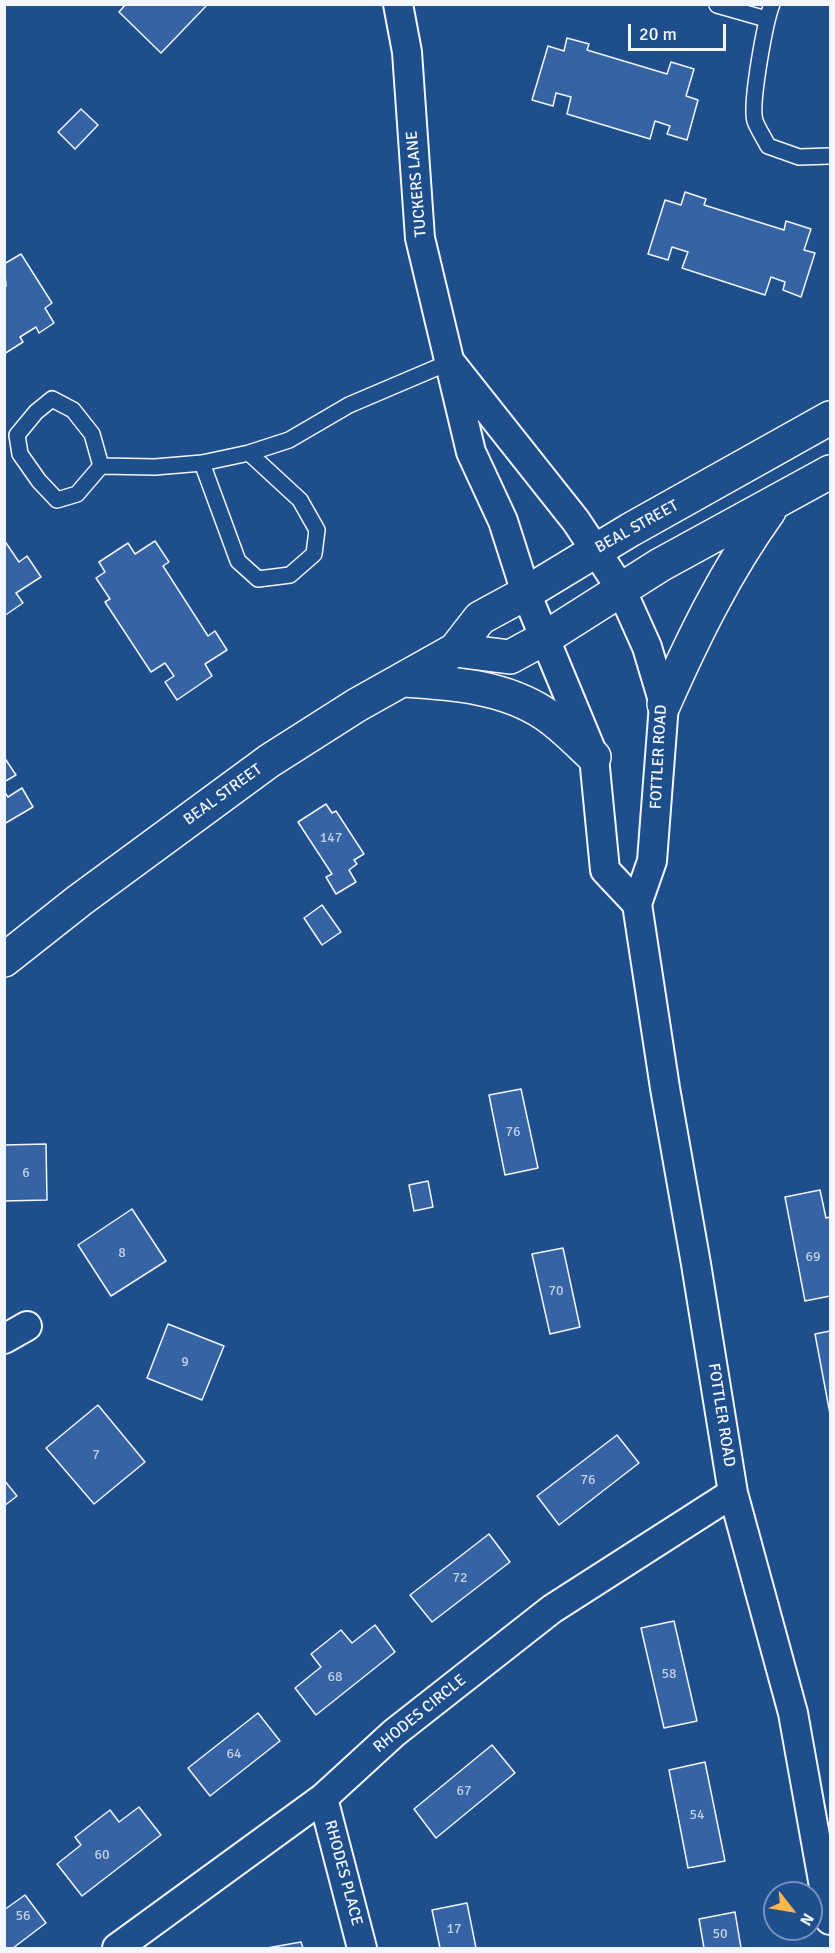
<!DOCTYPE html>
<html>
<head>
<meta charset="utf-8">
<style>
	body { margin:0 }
	#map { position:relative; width:835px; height:1953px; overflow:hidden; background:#1f4e8c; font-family:Signika,sans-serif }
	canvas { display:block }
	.frame { position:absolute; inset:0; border:6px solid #f2f6ff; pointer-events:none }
	.north { position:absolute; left:763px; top:1881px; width:60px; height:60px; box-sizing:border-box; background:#1f4e8c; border:2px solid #7391ba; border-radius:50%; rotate:121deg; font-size:16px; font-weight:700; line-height:24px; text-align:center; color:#f2f6ff }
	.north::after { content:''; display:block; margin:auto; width:21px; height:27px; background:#ffb74d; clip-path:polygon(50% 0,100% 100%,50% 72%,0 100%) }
	.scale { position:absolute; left:628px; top:24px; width:98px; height:27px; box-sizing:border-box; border:3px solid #f2f6ff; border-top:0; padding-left:8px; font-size:18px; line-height:21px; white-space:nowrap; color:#f2f6ff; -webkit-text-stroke:4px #1f4e8c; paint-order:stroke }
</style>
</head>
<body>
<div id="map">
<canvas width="835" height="1953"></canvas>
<div class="frame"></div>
<div class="north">N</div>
<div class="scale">20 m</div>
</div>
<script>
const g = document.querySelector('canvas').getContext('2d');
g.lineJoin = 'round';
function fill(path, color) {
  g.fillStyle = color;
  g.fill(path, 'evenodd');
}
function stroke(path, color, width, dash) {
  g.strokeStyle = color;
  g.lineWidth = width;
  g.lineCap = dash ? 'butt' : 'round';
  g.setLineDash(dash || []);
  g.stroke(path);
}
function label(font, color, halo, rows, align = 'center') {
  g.font = font + ' Signika,sans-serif';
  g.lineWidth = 4.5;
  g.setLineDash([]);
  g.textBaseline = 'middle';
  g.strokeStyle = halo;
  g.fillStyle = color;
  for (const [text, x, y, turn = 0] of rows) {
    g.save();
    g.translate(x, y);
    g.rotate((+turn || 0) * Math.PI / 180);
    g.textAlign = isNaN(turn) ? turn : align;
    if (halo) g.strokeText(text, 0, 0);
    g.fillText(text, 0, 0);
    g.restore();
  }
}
const building = new Path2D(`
	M 126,4 L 208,4 L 161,53 L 119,12 Z
	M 567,38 L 589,44 L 587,50 L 667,74 L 671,62 L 694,69 L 686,96 L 698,100 L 687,140 L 667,134 L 670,126 L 655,121 L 650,139 L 567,114 L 571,97 L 556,93 L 553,106 L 532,100 L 548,46 L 564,51 Z
	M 81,109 L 98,125 L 75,149 L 58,132 Z
	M 685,192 L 706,199 L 704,205 L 784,230 L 786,221 L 811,229 L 804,250 L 815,253 L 801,297 L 783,290 L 785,282 L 771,277 L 765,295 L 682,268 L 688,252 L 672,247 L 668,260 L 648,254 L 665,200 L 681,205 Z
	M 21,254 L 52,303 L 45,308 L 54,323 L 39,333 L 36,327 L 20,337 L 23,342 L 4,354 L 4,287 L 6,286 L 4,264 Z
	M 4,540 L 19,562 L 27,556 L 41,577 L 16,593 L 23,603 L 4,616 Z
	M 155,541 L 169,562 L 163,566 L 208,636 L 215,631 L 227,650 L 205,664 L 212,676 L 177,700 L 165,682 L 174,676 L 165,663 L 151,672 L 105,602 L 110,599 L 96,578 L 105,572 L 99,562 L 128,543 L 135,554 Z
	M 4,757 L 16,775 L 4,782 Z
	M 22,788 L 33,807 L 4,824 L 4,791 L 8,797 Z
	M 326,804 L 332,813 L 336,811 L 364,854 L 354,860 L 357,864 L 349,870 L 356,882 L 336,894 L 326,877 L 332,874 L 298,822 Z
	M 322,905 L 341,932 L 322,945 L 304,918 Z
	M 521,1089 L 538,1168 L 505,1175 L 489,1095 Z
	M 46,1144 L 47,1200 L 4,1201 L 4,1145 Z
	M 428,1181 L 433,1207 L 414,1211 L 409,1185 Z
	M 820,1190 L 826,1218 L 830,1217 L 830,1296 L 805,1301 L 785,1197 Z
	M 132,1209 L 166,1261 L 111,1296 L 78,1245 Z
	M 563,1248 L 580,1327 L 550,1334 L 532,1254 Z
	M 168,1324 L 224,1346 L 202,1400 L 147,1378 Z
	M 830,1331 L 830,1414 L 815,1334 Z
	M 98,1405 L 145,1462 L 94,1504 L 46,1448 Z
	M 617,1435 L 639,1463 L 559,1525 L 537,1496 Z
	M 4,1480 L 17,1496 L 4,1506 Z
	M 489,1534 L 510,1562 L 432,1622 L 410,1595 Z
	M 674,1621 L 697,1721 L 664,1728 L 641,1628 Z
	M 375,1625 L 395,1652 L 316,1715 L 295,1688 L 321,1667 L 311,1654 L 341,1630 L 352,1643 Z
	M 258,1713 L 280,1741 L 210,1796 L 188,1768 Z
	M 492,1745 L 515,1773 L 436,1838 L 414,1809 Z
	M 705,1762 L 725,1861 L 688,1868 L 669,1770 Z
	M 139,1807 L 161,1835 L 82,1896 L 57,1864 L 81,1845 L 75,1837 L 110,1810 L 119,1822 Z
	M 25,1895 L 46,1923 L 13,1948 L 4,1948 L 4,1910 Z
	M 467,1903 L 476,1948 L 440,1948 L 432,1910 Z
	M 735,1912 L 741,1948 L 704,1948 L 699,1919 Z
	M 301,1942 L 303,1948 L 267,1948 Z`);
fill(building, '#3563a3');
stroke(building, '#f2f6ff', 1.5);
const service = new Path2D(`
	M 772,4 C 765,22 750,104 755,121 C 758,129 764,138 768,146 L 799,157 L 830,156
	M 717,5 L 766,19
	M 249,453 L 289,440 L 349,405 L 450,362
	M 101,466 L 92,434 L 73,410 L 52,399 L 36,412 L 17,435 L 20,454 L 39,481 L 57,500 L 77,494 L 101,466 L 155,467 L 202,463 L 249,453 L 300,500 L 317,530 L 314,554 L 290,575 L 258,579 L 238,561 L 202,463`);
const minor = new Path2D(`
	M 398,4 L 407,52 L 420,238 L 471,452 L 503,521 L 526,593 L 594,757 L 605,870 L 637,904
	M 450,362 L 576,521 L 621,589 L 647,647 L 664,704 L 652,861 L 637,904 L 665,1088 L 696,1264 L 733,1493 L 793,1713 L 830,1920
	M 4,1339 L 27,1326
	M 323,1798 L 362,1948
	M 117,1948 L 323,1798 L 394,1733 L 552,1609 L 733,1493`);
const tertiary = new Path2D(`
	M 455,650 L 510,657 L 545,638 L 660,565 L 830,472
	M 402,680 C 450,683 503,686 545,714 C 563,726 578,742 594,757
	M 664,704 C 694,636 726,571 769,511
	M 4,960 L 80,900 L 269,761 L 357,705 L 455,650 L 480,618 L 526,593 L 630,530 L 830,418`);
stroke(service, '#f2f6ff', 18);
stroke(minor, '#f2f6ff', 32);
stroke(tertiary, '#f2f6ff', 36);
stroke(service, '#1f4e8c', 15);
stroke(minor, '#1f4e8c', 28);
stroke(tertiary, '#1f4e8c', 33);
label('14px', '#c3d1e8', null, [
	["147",331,838],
	["76",513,1132],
	["6",26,1173],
	["8",122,1253],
	["69",813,1257],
	["70",556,1291],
	["9",185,1362],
	["7",96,1455],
	["76",588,1480],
	["72",460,1578],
	["58",669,1674],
	["68",335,1677],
	["64",234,1754],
	["67",464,1791],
	["54",697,1815],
	["60",102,1855],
	["56",23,1916],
	["17",454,1929],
	["50",720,1934]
]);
label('16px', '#f2f6ff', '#1f4e8c', [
	["TUCKERS LANE",417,184,-95],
	["BEAL STREET",637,527,-29],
	["FOTTLER ROAD",659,757,-87],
	["BEAL STREET",223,795,-36],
	["FOTTLER ROAD",721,1415,81],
	["RHODES CIRCLE",420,1714,-39],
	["RHODES PLACE",343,1873,75]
]);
</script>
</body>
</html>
